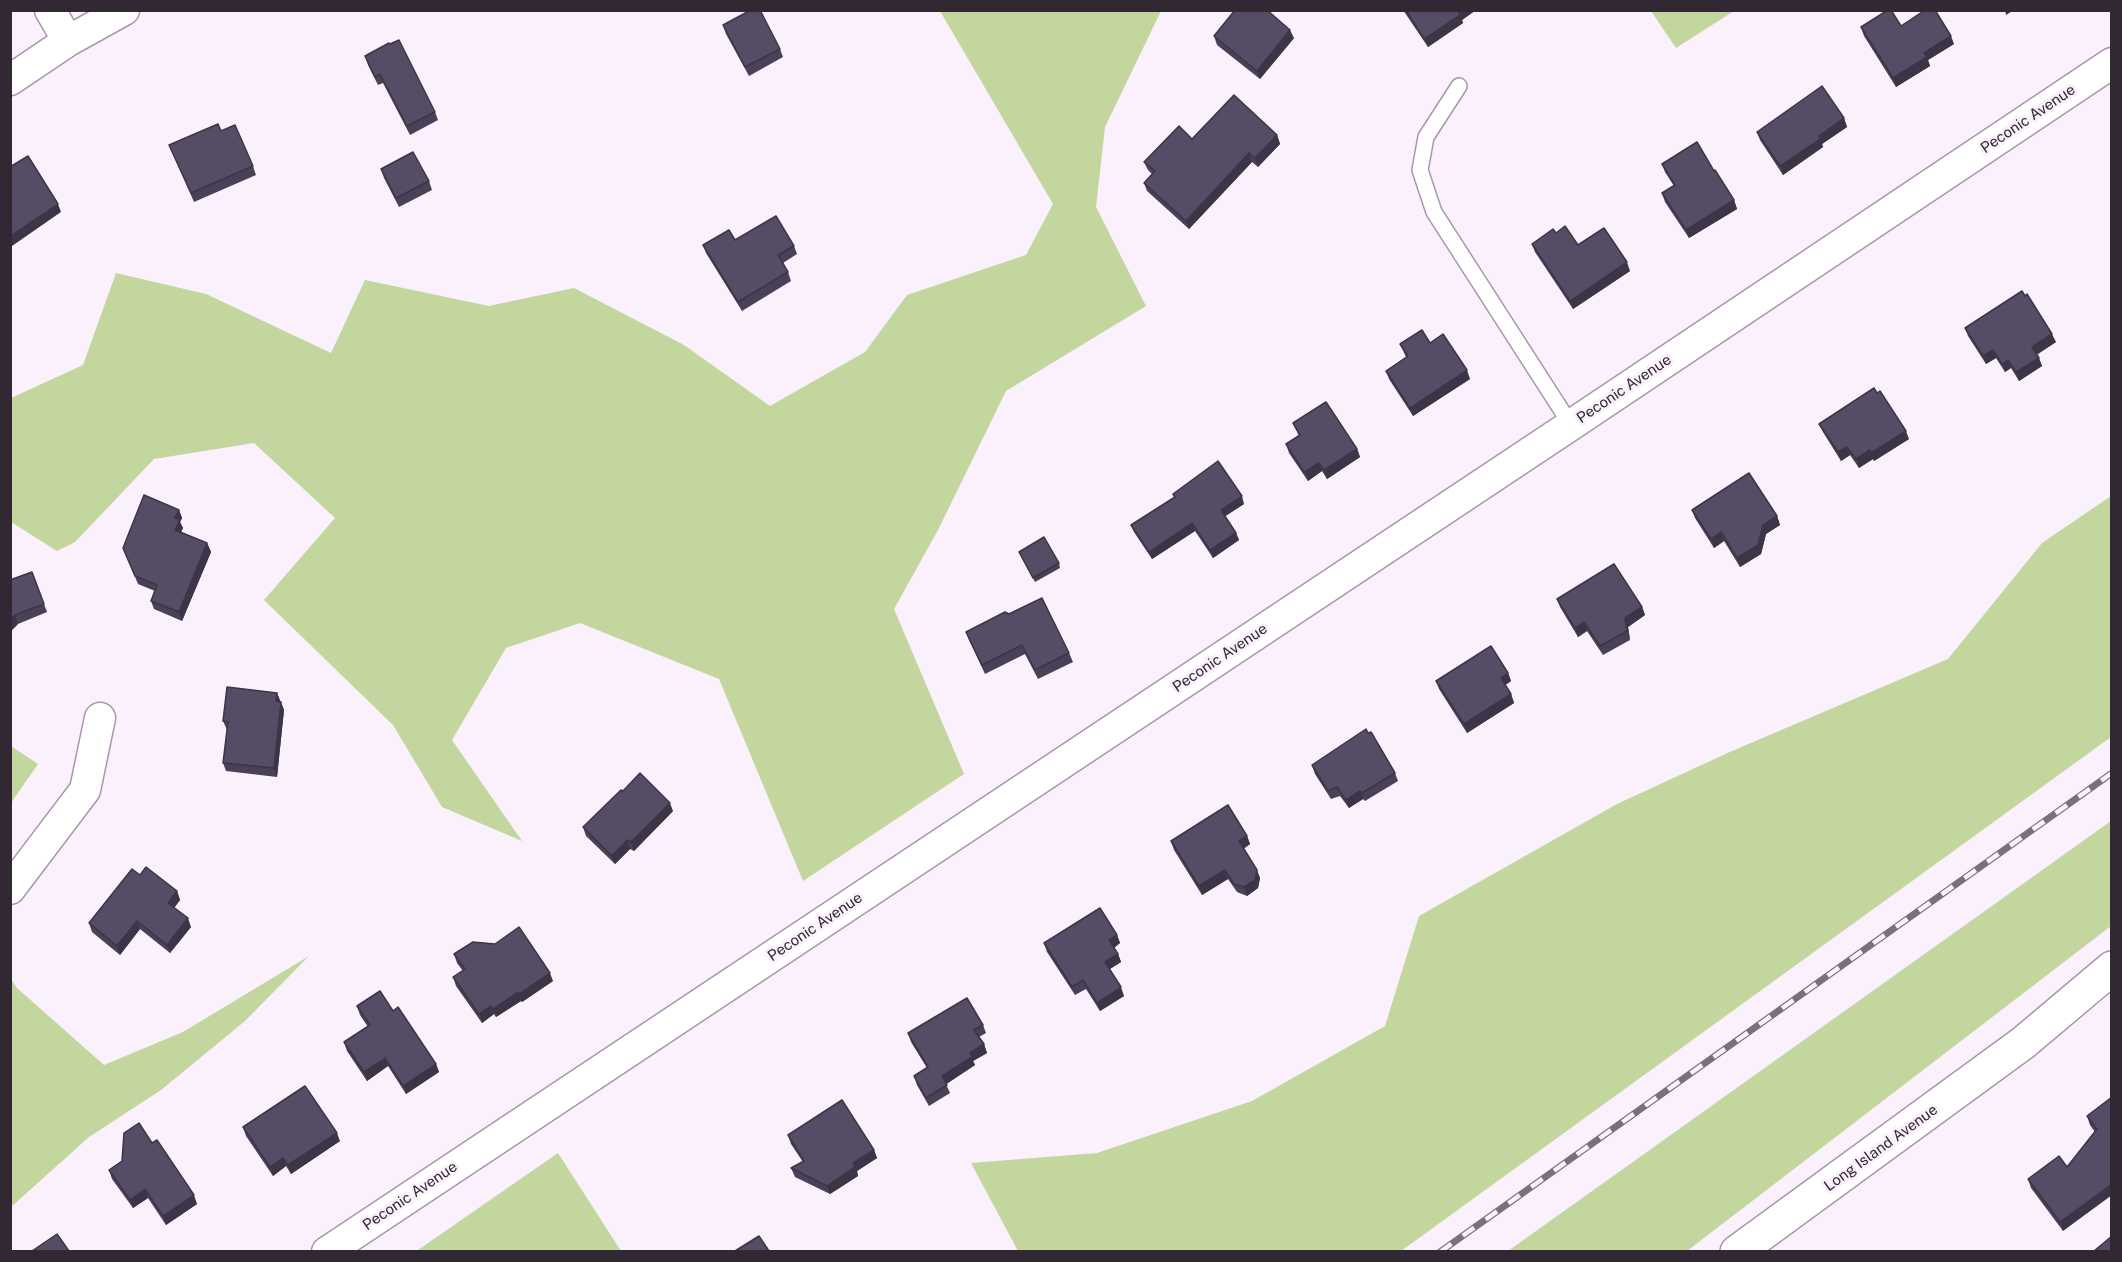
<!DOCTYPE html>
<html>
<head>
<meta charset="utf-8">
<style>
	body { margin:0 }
	#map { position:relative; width:2122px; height:1262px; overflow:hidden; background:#faf1fc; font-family:"Public Sans",sans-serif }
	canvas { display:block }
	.frame { position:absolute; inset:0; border:12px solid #312833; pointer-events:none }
</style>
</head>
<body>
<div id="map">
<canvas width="2122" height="1262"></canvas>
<div class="frame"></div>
</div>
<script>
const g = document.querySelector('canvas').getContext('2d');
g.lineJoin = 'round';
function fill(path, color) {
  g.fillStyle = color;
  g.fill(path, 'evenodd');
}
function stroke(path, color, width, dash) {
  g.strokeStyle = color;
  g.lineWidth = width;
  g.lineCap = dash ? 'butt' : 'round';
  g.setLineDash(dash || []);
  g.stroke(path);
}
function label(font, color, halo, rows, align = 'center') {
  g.font = font + ' "Public Sans",sans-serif';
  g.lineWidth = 6;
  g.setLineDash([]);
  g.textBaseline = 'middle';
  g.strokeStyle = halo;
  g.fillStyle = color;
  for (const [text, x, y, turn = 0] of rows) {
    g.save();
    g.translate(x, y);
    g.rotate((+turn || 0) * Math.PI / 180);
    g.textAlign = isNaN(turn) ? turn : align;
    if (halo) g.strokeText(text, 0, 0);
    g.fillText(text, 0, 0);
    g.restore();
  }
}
fill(new Path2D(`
	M 940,11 L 1161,11 L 1105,127 L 1096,207 L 1146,306 L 1006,391 L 938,530 L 894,609 L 964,774 L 803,881 L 719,679 L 580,623 L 506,648 L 452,740 L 522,841 L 442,807 L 393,725 L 264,600 L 335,518 L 254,443 L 154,459 L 75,542 L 57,551 L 11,522 L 11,398 L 83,365 L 116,273 L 206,294 L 331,353 L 365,280 L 489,306 L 574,288 L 684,345 L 770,406 L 865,352 L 907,295 L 1026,255 L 1053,204 Z
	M 1651,11 L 1734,11 L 1676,48 Z
	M 2111,496 L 2111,737 L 1401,1251 L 1018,1251 L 971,1163 L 1097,1153 L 1252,1101 L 1385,1026 L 1419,916 L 1617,804 L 1732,751 L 1948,659 L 2042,543 Z
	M 11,746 L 38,764 L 11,803 Z
	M 2111,821 L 2111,926 L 1687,1251 L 1508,1251 Z
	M 309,956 L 245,1021 L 161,1090 L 89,1137 L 11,1207 L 11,979 L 17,988 L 104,1065 L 183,1032 Z
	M 558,1153 L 621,1251 L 420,1252 L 418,1250 Z`), '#c2d69d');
const service = new Path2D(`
	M 1459,86 L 1426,137 L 1420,170 L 1434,212 L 1571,425`);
const minor = new Path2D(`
	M 50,10 L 68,41
	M 10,80 L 68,41 L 124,10
	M 10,889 L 85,790 L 100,718
	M 327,1252 L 1571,425 L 2112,63`);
const tertiary = new Path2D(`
	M 1737,1252 L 2023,1043 L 2112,968`);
stroke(service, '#aa95af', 18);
stroke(minor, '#aa95af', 33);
stroke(tertiary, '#aa95af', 36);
stroke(service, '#fff', 15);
stroke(minor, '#fff', 30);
stroke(tertiary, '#fff', 33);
const rail = new Path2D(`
	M 1440,1252 L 2112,773`);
stroke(rail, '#79707b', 7);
stroke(rail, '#faf1fc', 4.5, [14]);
fill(new Path2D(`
	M 1403,10 L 1476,10 L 1462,20 L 1463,23 L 1428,47 Z
	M 723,25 L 780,49 L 783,57 L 749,76 L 726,34 Z
	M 1901,26 L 1954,44 L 1928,60 L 1930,66 L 1896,87 L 1864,36 L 1861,27 Z
	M 1214,36 L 1294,38 L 1260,79 L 1217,45 Z
	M 390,44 L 435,112 L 438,120 L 410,135 L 383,83 L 378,85 L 368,65 L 365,56 Z
	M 1844,118 L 1847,127 L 1822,144 L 1823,147 L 1783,175 L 1760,140 L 1757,132 Z
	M 221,131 L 253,166 L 256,175 L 194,202 L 169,145 Z
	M 1277,135 L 1280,144 L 1258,167 L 1252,162 L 1189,229 L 1147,191 L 1144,183 L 1152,174 L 1148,170 L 1144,162 L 1192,139 Z
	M 1662,164 L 1714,171 L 1734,200 L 1737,209 L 1689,238 L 1665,202 L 1662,193 L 1674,186 L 1665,172 Z
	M 381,169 L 429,181 L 432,190 L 399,207 L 384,178 Z
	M 1556,233 L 1578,245 L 1630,271 L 1573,309 L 1535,252 L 1532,244 Z
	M 735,240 L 794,246 L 797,254 L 783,263 L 788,272 L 791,281 L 742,311 L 706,253 L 703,245 Z
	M 1965,328 L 2056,342 L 2037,354 L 2042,366 L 2019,381 L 2011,368 L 2005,372 L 1996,358 L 1986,364 L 1968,336 Z
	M 1430,343 L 1470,379 L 1413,416 L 1389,379 L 1386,371 L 1406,357 L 1400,344 Z
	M 1293,423 L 1357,449 L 1360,457 L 1327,479 L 1322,471 L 1308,481 L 1289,453 L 1286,444 L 1299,436 Z
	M 1819,424 L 1909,439 L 1874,461 L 1873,459 L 1859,468 L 1850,455 L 1841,461 L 1823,432 Z
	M 1173,494 L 1244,504 L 1225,516 L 1236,533 L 1239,540 L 1213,558 L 1195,531 L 1152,559 L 1134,532 L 1131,525 L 1174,498 Z
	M 179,510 L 182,518 L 180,522 L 183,528 L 181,532 L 207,543 L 211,552 L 182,621 L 154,609 L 151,601 L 155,591 L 138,584 L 123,548 Z
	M 1692,510 L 1777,516 L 1780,525 L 1766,534 L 1761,554 L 1740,567 L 1724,541 L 1714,548 L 1695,518 Z
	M 1019,552 L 1059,563 L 1060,568 L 1035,582 Z
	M 32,572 L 47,612 L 18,624 L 10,632 L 10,580 Z
	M 1557,599 L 1642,607 L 1645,615 L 1628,627 L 1630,640 L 1603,655 L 1587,631 L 1578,637 L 1560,607 Z
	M 966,632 L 1069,653 L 1073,662 L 1038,679 L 1025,654 L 985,674 L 969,640 Z
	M 1508,673 L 1511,681 L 1505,685 L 1511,694 L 1514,703 L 1467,733 L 1439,689 L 1436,681 Z
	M 277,693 L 284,710 L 277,777 L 226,771 L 223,763 L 227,730 L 223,721 Z
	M 1312,765 L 1395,773 L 1398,781 L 1365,801 L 1363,799 L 1349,808 L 1340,796 L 1331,799 L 1315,774 Z
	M 673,811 L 634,851 L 630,849 L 615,864 L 586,836 L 583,827 Z
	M 1247,836 L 1250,844 L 1243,849 L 1260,878 L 1258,888 L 1247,896 L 1237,892 L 1228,879 L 1202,895 L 1174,850 L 1171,841 Z
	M 140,875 L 177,891 L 180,900 L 174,908 L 191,927 L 170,953 L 140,929 L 120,955 L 92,932 L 89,923 Z
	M 1117,935 L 1120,943 L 1114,948 L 1118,954 L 1121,962 L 1110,969 L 1124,996 L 1100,1011 L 1086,989 L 1075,995 L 1047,952 L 1044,943 Z
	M 454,954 L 553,981 L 522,1002 L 521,1001 L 496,1017 L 494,1014 L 482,1023 L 456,986 L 453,977 L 463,971 L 457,963 Z
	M 357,1006 L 393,1011 L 436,1064 L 439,1072 L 406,1094 L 388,1066 L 367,1081 L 347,1051 L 344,1042 L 368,1027 L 360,1015 Z
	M 983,1025 L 986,1033 L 979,1037 L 984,1044 L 987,1053 L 973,1061 L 975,1065 L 946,1084 L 950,1093 L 929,1106 L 917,1085 L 914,1076 L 927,1068 L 911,1042 L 908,1033 Z
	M 2112,1097 L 2063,1231 L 2031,1188 L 2028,1179 L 2067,1167 L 2095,1132 L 2090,1125 L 2087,1116 Z
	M 243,1127 L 340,1141 L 291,1174 L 286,1166 L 273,1176 L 246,1136 Z
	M 788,1135 L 874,1150 L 877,1158 L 857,1171 L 858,1176 L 830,1194 L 795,1177 L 791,1168 L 803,1162 L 791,1144 Z
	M 152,1143 L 197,1204 L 166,1225 L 148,1198 L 133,1208 L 112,1179 L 109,1170 Z`), '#494158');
fill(new Path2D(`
	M 1460,10 L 1476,10 L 1462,20 L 1463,23 L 1428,47 L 1424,39 Z
	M 2005,10 L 2014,10 L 2006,15 Z
	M 1290,30 L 1294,38 L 1260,79 L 1257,71 Z
	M 1951,36 L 1954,44 L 1928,60 L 1930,66 L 1896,87 L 1893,78 L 1924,53 Z
	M 1844,118 L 1847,127 L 1822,144 L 1823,147 L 1783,175 L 1780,166 L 1819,136 Z
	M 1277,135 L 1280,144 L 1258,167 L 1255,158 Z
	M 1249,153 L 1252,162 L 1189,229 L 1186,221 Z
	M 1734,200 L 1737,209 L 1689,238 L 1686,230 Z
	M 58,204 L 61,212 L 12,246 L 10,243 L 10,236 Z
	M 1627,262 L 1630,271 L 1573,309 L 1570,301 Z
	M 2052,334 L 2056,342 L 2035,356 L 2032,347 Z
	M 1993,350 L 1996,358 L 1986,364 L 1983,356 Z
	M 2039,358 L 2042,366 L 2019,381 L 2016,372 Z
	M 2008,360 L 2011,368 L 2005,372 L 2002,364 Z
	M 1467,370 L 1470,379 L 1413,416 L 1410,408 Z
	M 1906,431 L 1909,439 L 1874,461 L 1871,453 Z
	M 1847,447 L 1850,455 L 1841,461 L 1838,452 Z
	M 1357,449 L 1360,457 L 1327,479 L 1324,470 Z
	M 1870,450 L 1873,459 L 1859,468 L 1856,459 Z
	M 1319,463 L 1322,471 L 1308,481 L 1304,472 Z
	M 1242,496 L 1244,504 L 1224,517 L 1221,510 Z
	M 179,510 L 182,518 L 180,522 L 183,528 L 178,539 L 175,530 L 175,518 Z
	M 1777,516 L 1780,525 L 1766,534 L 1761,554 L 1740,567 L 1737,558 L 1763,525 Z
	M 1192,523 L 1195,531 L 1152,559 L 1149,552 Z
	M 1721,532 L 1724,541 L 1714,548 L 1711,539 Z
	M 1236,533 L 1239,540 L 1213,558 L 1210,550 Z
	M 207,543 L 211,552 L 182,621 L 179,612 Z
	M 1642,607 L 1645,615 L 1628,627 L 1630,640 L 1627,631 L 1625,618 Z
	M 15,615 L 18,624 L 10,632 L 10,620 Z
	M 1584,622 L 1587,631 L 1578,637 L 1575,628 Z
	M 1508,673 L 1511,681 L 1504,686 L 1501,678 Z
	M 277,693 L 280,701 L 276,701 Z
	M 1511,694 L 1514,703 L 1467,733 L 1464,724 Z
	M 281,702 L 284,710 L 277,777 L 274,768 Z
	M 1360,791 L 1363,799 L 1349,808 L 1346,800 Z
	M 670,803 L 673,811 L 634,851 L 631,842 Z
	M 1247,836 L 1250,844 L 1242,850 L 1239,841 Z
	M 627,840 L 630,849 L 615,864 L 612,856 Z
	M 1225,870 L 1228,879 L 1202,895 L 1199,886 Z
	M 1257,870 L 1260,878 L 1258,888 L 1247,896 L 1244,887 Z
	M 177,891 L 180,900 L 171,912 L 168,903 Z
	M 188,918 L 191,927 L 170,953 L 167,945 Z
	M 137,921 L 140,929 L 120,955 L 117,946 Z
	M 1117,935 L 1120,943 L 1112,949 L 1109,940 Z
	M 1118,954 L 1121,962 L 1108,970 L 1105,962 Z
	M 550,973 L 553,981 L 522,1002 L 519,994 Z
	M 1121,987 L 1124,996 L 1100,1011 L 1097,1003 Z
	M 518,992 L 521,1001 L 496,1017 L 493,1009 Z
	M 491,1006 L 494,1014 L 482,1023 L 479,1014 Z
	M 984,1044 L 987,1053 L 973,1061 L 975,1065 L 945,1085 L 942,1076 L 970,1053 Z
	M 385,1058 L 388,1066 L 367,1081 L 364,1072 Z
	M 436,1064 L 439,1072 L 406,1094 L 403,1086 Z
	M 337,1133 L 340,1141 L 291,1174 L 288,1165 Z
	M 874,1150 L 877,1158 L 857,1171 L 858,1176 L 830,1194 L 827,1186 L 853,1163 Z
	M 283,1158 L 286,1166 L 273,1176 L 270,1167 Z
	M 2112,1184 L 2112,1195 L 2063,1231 L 2060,1222 Z
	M 145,1189 L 148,1198 L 133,1208 L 130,1200 Z
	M 194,1195 L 197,1204 L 166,1225 L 163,1216 Z`), '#3c3547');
const building = new Path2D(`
	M 751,10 L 760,10 L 780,49 L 745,67 L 723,25 Z
	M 1235,10 L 1267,10 L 1290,30 L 1257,71 L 1214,36 Z
	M 1406,10 L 1460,10 L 1458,12 L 1460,15 L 1424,39 Z
	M 1888,10 L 1891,10 L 1901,26 L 1925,10 L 1935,10 L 1951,36 L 1924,53 L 1927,57 L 1893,78 L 1861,27 Z
	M 399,40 L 435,112 L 407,126 L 380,74 L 375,77 L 365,56 L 389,43 L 390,44 Z
	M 1822,86 L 1844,118 L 1819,136 L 1820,139 L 1780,166 L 1757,132 Z
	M 1234,95 L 1277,135 L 1255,158 L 1249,153 L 1186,221 L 1144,183 L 1155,171 L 1144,162 L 1179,126 L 1192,139 Z
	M 218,124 L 221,131 L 235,125 L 253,166 L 191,193 L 169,145 Z
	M 1697,142 L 1714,171 L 1715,170 L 1734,200 L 1686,230 L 1662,193 L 1675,185 L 1662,164 Z
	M 413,152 L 429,181 L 396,198 L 381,169 Z
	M 28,156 L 58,204 L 10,236 L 10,167 Z
	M 776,216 L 794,246 L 778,255 L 788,272 L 738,302 L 703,245 L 729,230 L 735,240 Z
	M 1565,226 L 1578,245 L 1604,228 L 1627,262 L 1570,301 L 1532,244 L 1553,229 L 1556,233 Z
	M 2022,291 L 2025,296 L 2027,294 L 2052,334 L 2032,347 L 2039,358 L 2016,372 L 2008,360 L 2002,364 L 1993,350 L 1983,356 L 1965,328 Z
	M 1422,330 L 1430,343 L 1443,334 L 1467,370 L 1410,408 L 1386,371 L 1408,356 L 1400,344 Z
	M 1874,388 L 1877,393 L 1880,391 L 1906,431 L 1871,453 L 1870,450 L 1856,459 L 1847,447 L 1838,452 L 1819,424 Z
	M 1326,402 L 1357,449 L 1324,470 L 1319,463 L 1304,472 L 1286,444 L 1300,435 L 1293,423 Z
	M 1218,461 L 1242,496 L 1221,510 L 1236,533 L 1210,550 L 1192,523 L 1149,552 L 1131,525 L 1175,497 L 1173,494 Z
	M 1749,473 L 1777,516 L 1763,525 L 1758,545 L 1737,558 L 1721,532 L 1711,539 L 1692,510 Z
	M 144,495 L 179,510 L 175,518 L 180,519 L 175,530 L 207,543 L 179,612 L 151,601 L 157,585 L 135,576 L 123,548 Z
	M 1044,537 L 1059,563 L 1033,578 L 1019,552 Z
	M 1614,564 L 1642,607 L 1625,618 L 1627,631 L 1600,646 L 1584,622 L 1575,628 L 1557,599 Z
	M 32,572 L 44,604 L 15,615 L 10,620 L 10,580 Z
	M 1042,598 L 1069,653 L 1035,670 L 1022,645 L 982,665 L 966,632 L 1005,612 L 1009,614 Z
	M 1491,646 L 1508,673 L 1501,678 L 1511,694 L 1464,724 L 1436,681 Z
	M 227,687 L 277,693 L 276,701 L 281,702 L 274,768 L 223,763 L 228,722 L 223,721 Z
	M 1366,729 L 1368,733 L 1371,732 L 1395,773 L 1362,793 L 1360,791 L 1346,800 L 1337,787 L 1328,791 L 1312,765 Z
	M 640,773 L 670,803 L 631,842 L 627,840 L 612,856 L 583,827 L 621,790 L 623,791 Z
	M 1228,805 L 1247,836 L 1239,841 L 1257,870 L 1255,880 L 1244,887 L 1234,884 L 1225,870 L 1199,886 L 1171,841 Z
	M 146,867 L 177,891 L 168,903 L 188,918 L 167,945 L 137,921 L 117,946 L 89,923 L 132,869 L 140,875 Z
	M 1100,908 L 1117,935 L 1109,940 L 1118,954 L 1105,962 L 1121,987 L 1097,1003 L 1083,980 L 1072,987 L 1044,943 Z
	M 519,927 L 550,973 L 519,994 L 518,992 L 493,1009 L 491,1006 L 479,1014 L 453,977 L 465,969 L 454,954 L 473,942 L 495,944 Z
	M 380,991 L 393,1011 L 398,1007 L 436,1064 L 403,1086 L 385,1058 L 364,1072 L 344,1042 L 370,1025 L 357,1006 Z
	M 967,998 L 983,1025 L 974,1030 L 984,1044 L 970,1053 L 972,1057 L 942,1076 L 947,1085 L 926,1098 L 914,1076 L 928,1067 L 908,1033 Z
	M 305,1086 L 337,1133 L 288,1165 L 283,1158 L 270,1167 L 243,1127 Z
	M 2112,1097 L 2112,1184 L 2060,1222 L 2028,1179 L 2059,1156 L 2067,1167 L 2097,1129 L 2087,1116 Z
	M 842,1100 L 874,1150 L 853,1163 L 855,1167 L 827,1186 L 791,1168 L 804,1161 L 788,1135 Z
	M 139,1123 L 152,1143 L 157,1140 L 194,1195 L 163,1216 L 145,1189 L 130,1200 L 109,1170 L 122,1161 L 124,1133 Z
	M 57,1234 L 69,1251 L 32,1251 Z
	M 759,1236 L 769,1251 L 735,1251 Z
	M 2112,1236 L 2112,1251 L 2094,1251 Z`);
fill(building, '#554c66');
stroke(building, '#3c3547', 1.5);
label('15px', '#312833', '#faf1fc', [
	["Peconic Avenue",2028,119,-34],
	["Peconic Avenue",1624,389,-34],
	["Peconic Avenue",1220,658,-34],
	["Peconic Avenue",815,927,-34],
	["Long Island Avenue",1881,1148,-36],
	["Peconic Avenue",410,1196,-34]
]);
</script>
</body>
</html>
